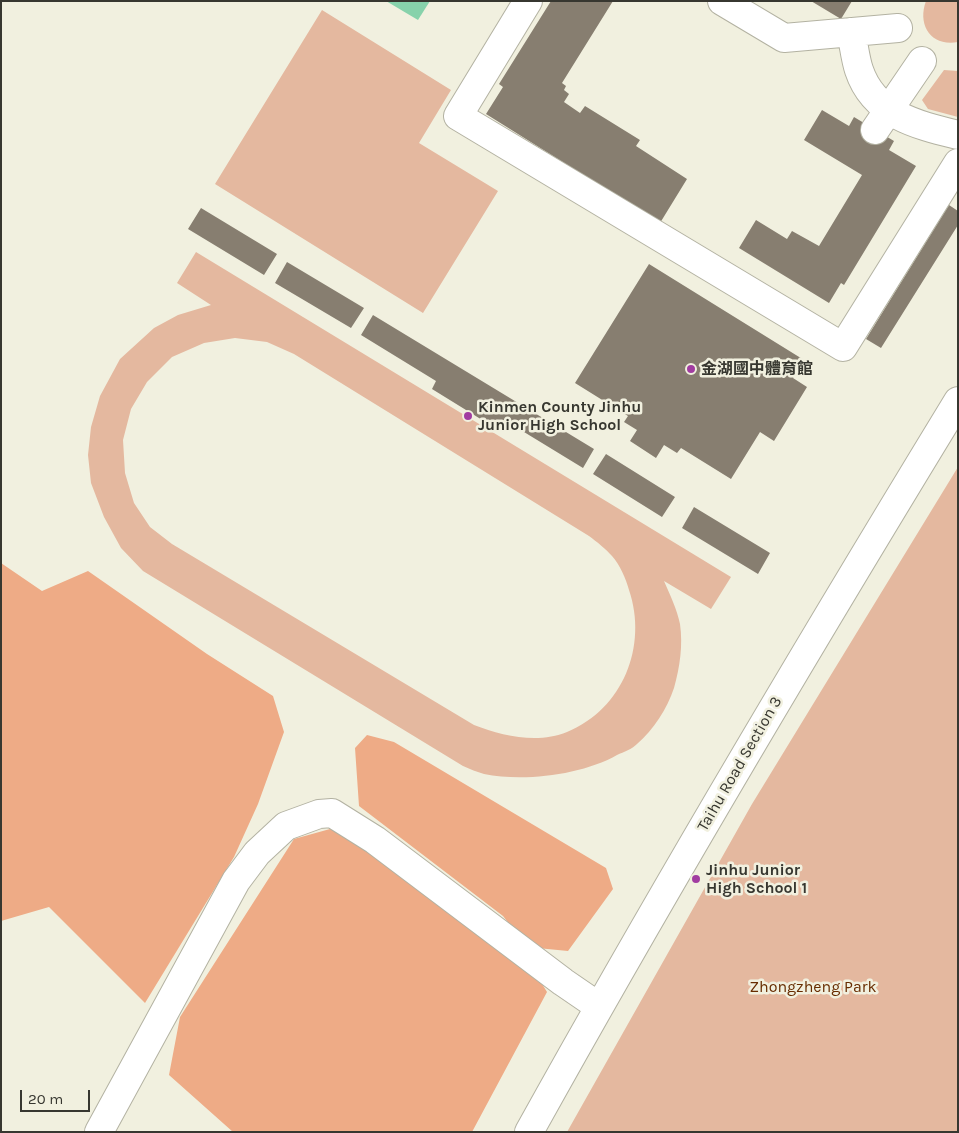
<!DOCTYPE html>
<html>
<head>
<meta charset="utf-8">
<style>
	body { margin:0 }
	#map { position:relative; width:959px; height:1133px; overflow:hidden; background:#f1f0df; font-family:Karla,sans-serif }
	canvas { display:block }
	.frame { position:absolute; inset:0; border:2px solid #373730; pointer-events:none }
	.scale { position:absolute; left:20px; top:1090px; width:70px; height:22px; box-sizing:border-box; border:2px solid #373730; border-top:0; padding-left:6px; font-size:15px; line-height:18px; white-space:nowrap; color:#373730; -webkit-text-stroke:4px #f1f0df; paint-order:stroke }
</style>
</head>
<body>
<div id="map">
<canvas width="959" height="1133"></canvas>
<div class="frame"></div>
<div class="scale">20 m</div>
</div>
<script>
const g = document.querySelector('canvas').getContext('2d');
g.lineJoin = 'round';
function fill(path, color) {
  g.fillStyle = color;
  g.fill(path, 'evenodd');
}
function stroke(path, color, width, dash) {
  g.strokeStyle = color;
  g.lineWidth = width;
  g.lineCap = dash ? 'butt' : 'round';
  g.setLineDash(dash || []);
  g.stroke(path);
}
function label(font, color, halo, rows, align = 'center') {
  g.font = font + ' Karla,"Noto Sans TC",sans-serif';
  g.lineWidth = 5;
  g.setLineDash([]);
  g.textBaseline = 'middle';
  g.strokeStyle = halo;
  g.fillStyle = color;
  for (const [text, x, y, turn = 0] of rows) {
    g.save();
    g.translate(x, y);
    g.rotate((+turn || 0) * Math.PI / 180);
    g.textAlign = isNaN(turn) ? turn : align;
    if (halo) g.strokeText(text, 0, 0);
    g.fillText(text, 0, 0);
    g.restore();
  }
}
fill(new Path2D(`
	M 926,1 L 958,1 L 958,42 C 931,47 917,25 926,1 Z
	M 322,10 L 451,90 L 419,143 L 498,191 L 423,313 L 215,184 Z
	M 944,70 L 958,71 L 958,117 L 928,109 L 922,100 Z
	M 196,252 L 731,577 L 711,609 L 664,581 C 670,595 677,609 680,624 C 683,645 680,667 674,688 C 667,709 654,729 637,744 C 632,749 624,752 617,755 C 582,775 524,782 484,774 C 477,772 470,769 463,766 L 143,571 L 121,548 L 104,517 L 91,483 L 88,455 L 91,427 L 100,396 L 120,359 L 154,328 L 178,315 L 211,305 L 177,283 ZM 235,338 L 267,342 L 294,354 L 589,536 C 597,542 606,549 612,556 C 620,565 626,579 629,590 C 648,646 623,709 567,732 C 538,744 502,736 474,725 L 172,544 L 150,527 L 134,503 L 125,473 L 123,440 L 131,409 L 147,382 L 172,357 L 204,343 Z
	M 958,467 L 958,1132 L 567,1132 L 752,804 Z`), '#e4b89f');
fill(new Path2D(`
	M 1,563 L 42,591 L 88,571 L 207,654 L 273,696 L 284,732 L 258,804 L 234,857 L 145,1003 L 49,907 L 1,921 Z
	M 367,735 L 394,742 L 606,868 L 613,889 L 568,951 L 527,947 L 503,916 L 359,806 L 355,748 Z
	M 330,829 L 353,838 L 539,979 L 547,992 L 472,1132 L 233,1132 L 169,1075 L 180,1017 L 294,839 Z`), '#eeab86');
fill(new Path2D(`
	M 386,1 L 430,1 L 418,20 Z`), '#87d2ab');
fill(new Path2D(`
	M 551,1 L 613,1 L 562,83 L 566,86 L 564,90 L 569,94 L 564,102 L 580,113 L 585,106 L 640,140 L 636,146 L 687,179 L 660,223 L 486,114 L 503,87 L 499,84 Z
	M 811,1 L 852,1 L 841,19 Z
	M 822,110 L 849,126 L 854,117 L 894,141 L 889,150 L 916,166 L 844,285 L 841,283 L 829,303 L 739,248 L 756,220 L 787,239 L 792,231 L 819,246 L 862,175 L 804,140 Z
	M 949,205 L 958,211 L 958,225 L 881,348 L 866,339 Z
	M 201,208 L 277,254 L 264,275 L 188,229 Z
	M 287,262 L 364,308 L 351,328 L 275,283 Z
	M 649,264 L 804,360 L 793,378 L 807,387 L 774,441 L 760,432 L 731,479 L 681,448 L 677,453 L 664,445 L 656,458 L 630,441 L 637,430 L 624,422 L 628,416 L 575,383 Z
	M 373,315 L 594,449 L 583,468 L 506,421 L 500,431 L 432,389 L 436,381 L 361,335 Z
	M 606,454 L 675,497 L 662,517 L 593,474 Z
	M 694,507 L 770,553 L 758,574 L 682,528 Z`), '#877e70');
const minor = new Path2D(`
	M 528,1 L 458,116 L 843,347 L 958,163
	M 722,1 L 784,38 L 898,28
	M 851,32 C 854,45 855,58 859,70 C 874,115 917,125 958,135
	M 875,130 L 922,61
	M 99,1132 L 236,881 L 257,853 L 286,826 L 319,814 L 332,813 L 375,840 L 563,982 L 598,1006
	M 529,1132 C 666,885 811,642 958,401`);
stroke(minor, '#b3b2a2', 30);
stroke(minor, '#fff', 28);
for (const [x, y, r, color] of [
	[691,369,5,"#a13ca1"],
	[468,416,5,"#a13ca1"],
	[696,879,5,"#a13ca1"]
]) {
  const dot = new Path2D();
  dot.arc(x, y, r, 0, 2 * Math.PI);
  g.fillStyle = color;
  g.fill(dot);
  stroke(dot, '#f1f0df', 2);
}
label('bold 16px', '#373730', '#f1f0df', [
	["金湖國中體育館",701,369],
	["Kinmen County Jinhu",478,407],
	["Junior High School",478,425],
	["Jinhu Junior",706,870],
	["High School 1",706,888]
], 'left');
label('16px', '#373730', '#f1f0df', [
	["Taihu Road Section 3",740,764,-60]
]);
label('16px', '#672c00', '#f1f0df', [
	["Zhongzheng Park",813,987]
]);
</script>
</body>
</html>
